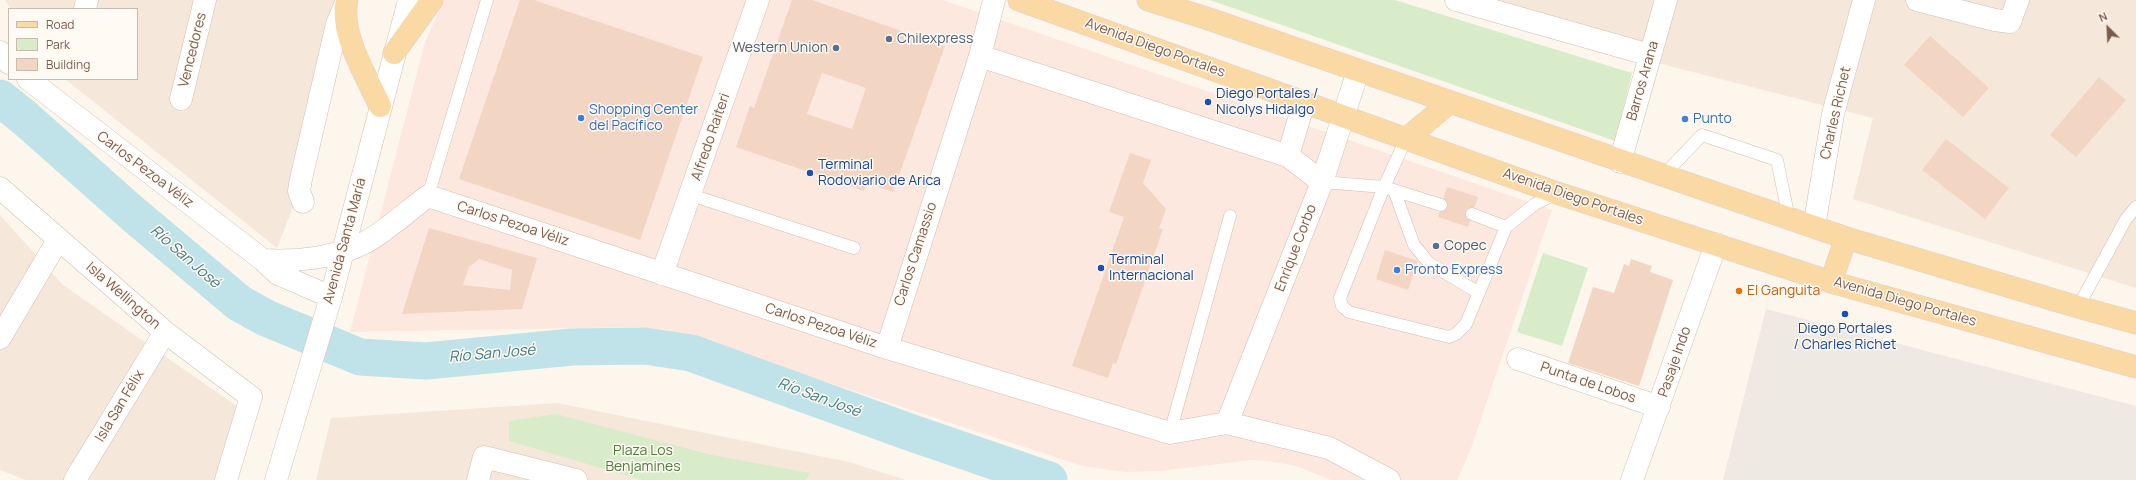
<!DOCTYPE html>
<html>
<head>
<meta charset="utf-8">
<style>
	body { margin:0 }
	#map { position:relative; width:2136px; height:480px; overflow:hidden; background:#fdf6ec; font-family:Manrope,sans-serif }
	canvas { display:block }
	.legend { position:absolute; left:8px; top:8px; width:130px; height:72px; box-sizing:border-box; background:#fffaf3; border:1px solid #cabbb1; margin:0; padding:5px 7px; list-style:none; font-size:12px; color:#7a5c4d }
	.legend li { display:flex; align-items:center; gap:8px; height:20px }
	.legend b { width:20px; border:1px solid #cabbb1 }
	.north { position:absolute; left:2088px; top:8px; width:40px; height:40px; -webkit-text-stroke:3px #fffaf3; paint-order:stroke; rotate:336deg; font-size:11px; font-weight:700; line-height:16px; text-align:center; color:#7a5c4d }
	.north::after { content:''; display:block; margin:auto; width:14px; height:18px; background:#7a5c4d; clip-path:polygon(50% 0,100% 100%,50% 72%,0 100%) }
</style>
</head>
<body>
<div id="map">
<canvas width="2136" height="480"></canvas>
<ul class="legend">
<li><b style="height:5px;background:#fbd9a5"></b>Road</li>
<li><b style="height:11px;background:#d8ecc9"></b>Park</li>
<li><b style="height:11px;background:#f3d5c3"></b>Building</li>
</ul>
<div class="north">N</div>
</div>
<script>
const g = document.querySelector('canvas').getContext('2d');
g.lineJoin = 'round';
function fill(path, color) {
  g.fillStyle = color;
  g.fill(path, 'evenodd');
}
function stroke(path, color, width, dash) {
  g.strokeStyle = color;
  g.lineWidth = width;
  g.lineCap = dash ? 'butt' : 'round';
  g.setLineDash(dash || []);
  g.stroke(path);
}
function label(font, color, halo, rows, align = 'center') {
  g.font = font + ' Manrope,sans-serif';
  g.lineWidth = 3;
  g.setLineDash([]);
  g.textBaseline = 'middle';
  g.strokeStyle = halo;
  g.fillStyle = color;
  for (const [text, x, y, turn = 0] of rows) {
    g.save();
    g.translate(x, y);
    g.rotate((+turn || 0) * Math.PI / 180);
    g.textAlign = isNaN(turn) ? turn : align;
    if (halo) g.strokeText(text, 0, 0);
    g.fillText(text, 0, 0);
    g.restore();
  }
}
fill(new Path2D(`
	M 5,0 L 352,0 L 323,131 L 277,248 L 65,79 L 137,79 L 137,9 L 10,9 Z
	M 1443,0 L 2136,0 L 2136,288 L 1853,199 L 1873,118 L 1642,59 Z
	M 0,215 L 63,285 L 238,407 L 219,480 L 26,480 L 0,470 Z
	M 557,403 L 849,462 L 906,480 L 316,480 L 331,418 Z`), '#f5e8da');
fill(new Path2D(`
	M 444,0 L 943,0 L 1552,210 L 1470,451 L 1457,480 L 1331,480 L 1296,466 L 1268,461 L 1253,460 L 1159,471 L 1125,472 L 1082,466 L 668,330 L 636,327 L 350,332 L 425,42 Z`), '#fde8e0');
fill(new Path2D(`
	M 1766,309 L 2136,406 L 2136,480 L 1723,480 Z`), '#efe9e4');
fill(new Path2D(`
	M 1210,0 L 1395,0 L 1632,73 L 1615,141 Z
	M 1543,253 L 1588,268 L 1562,346 L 1517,332 Z
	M 556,414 L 712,455 L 810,473 L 806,480 L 642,480 L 509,441 L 509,421 Z`), '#d8ecc9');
stroke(new Path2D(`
	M 0,98 L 26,119 L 133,214 L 239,303 L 266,318 L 360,357 L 426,361 L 572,347 L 645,346 L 691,353 L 912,433 L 1049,480`), '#bfe3e8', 37);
fill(new Path2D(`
	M 520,0 L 534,0 L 703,57 L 640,240 L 459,179 Z
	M 792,0 L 812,0 L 945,46 L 893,192 L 867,183 L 864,191 L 736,147 L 750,106 L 754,108 ZM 822,73 L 866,88 L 852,129 L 807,114 Z
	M 1930,36 L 1989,88 L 1963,117 L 1904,65 Z
	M 2099,77 L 2126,100 L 2076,157 L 2050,135 Z
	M 1946,139 L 2009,188 L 1985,219 L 1922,170 Z
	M 1130,153 L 1151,160 L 1143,183 L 1166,209 L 1159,228 L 1163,229 L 1116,364 L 1113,363 L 1108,378 L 1072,366 L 1124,217 L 1109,212 Z
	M 1447,187 L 1478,197 L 1468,227 L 1438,217 Z
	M 429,228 L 537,258 L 522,309 L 402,314 ZM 479,259 L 512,270 L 510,290 L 463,285 L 469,267 Z
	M 1385,250 L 1418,261 L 1408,290 L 1376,279 Z
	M 1631,259 L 1652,266 L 1650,272 L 1673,280 L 1639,386 L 1568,363 L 1593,287 L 1614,293 L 1624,264 L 1629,266 Z`), '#f3d5c3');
const service = new Path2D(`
	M 1406,139 L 1384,187 L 1340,298 L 1342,306 L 1349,312 L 1449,337 L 1456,334 L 1466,324 L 1506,227
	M 1663,176 L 1702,135 L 1777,160 L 1789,219
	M 1322,182 L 1384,187 L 1441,205
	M 1394,190 L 1414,245 L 1429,263 L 1479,293
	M 691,195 L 854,248
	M 428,196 L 487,0
	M 1472,214 L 1506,227 L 1535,204 L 1557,193
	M 2078,307 L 2126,219 L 2136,207
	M 1170,433 L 1230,216`);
const minor = new Path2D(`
	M 1456,0 L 1650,55
	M 1917,0 L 1995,20 L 2010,22 L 2018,0
	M 85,9 L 87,0
	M 0,52 L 9,63
	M 980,56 L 1288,156 L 1322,182
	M 28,79 L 263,260 L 278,274 L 331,297
	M 181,99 L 205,0
	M 1288,156 L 1304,102
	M 1620,162 L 1666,0
	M 0,188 L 165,332 L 251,397 L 226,480
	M 303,202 L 299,191 L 301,179 L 337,24 L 345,5
	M 1814,227 L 1833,114 L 1864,0
	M 263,260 C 296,262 336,258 366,242 C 386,231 409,210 428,196 L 887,348 L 1170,433 L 1227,423 L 1329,448 L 1389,480
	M 662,274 L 758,0
	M 0,338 L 58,240
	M 887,348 L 980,56 L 994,0
	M 1518,359 L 1659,407
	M 1227,423 L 1322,182 L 1358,71
	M 75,480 L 165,332
	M 478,480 L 484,457 L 576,480
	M 1632,480 L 1716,244`);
const secondary = new Path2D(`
	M 276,480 L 331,297 L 409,0`);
const primary = new Path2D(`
	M 347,0 C 339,33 367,77 380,106
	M 1019,0 L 1557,193 L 1831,282 L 2136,367
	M 1148,0 L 1206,18 L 1846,238 L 2078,307 L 2136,323
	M 394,53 L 432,0
	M 1406,139 L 1449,103
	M 1831,282 L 1846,238`);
stroke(service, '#d1beb0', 13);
stroke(minor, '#d1beb0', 23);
stroke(secondary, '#d6c0b0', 23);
stroke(primary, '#dad1cd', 23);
stroke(service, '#fff', 12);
stroke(minor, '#fff', 22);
stroke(secondary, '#fff', 22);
stroke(primary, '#fbd9a5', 22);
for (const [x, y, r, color] of [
	[889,39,4,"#5c6f8a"],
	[836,48,4,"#5c6f8a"],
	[1208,102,4,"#1a4fb4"],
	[581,118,4,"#3f7fe0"],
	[1685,119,4,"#3f7fe0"],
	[810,173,4,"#1a4fb4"],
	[1436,246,4,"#5c6f8a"],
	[1101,268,4,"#1a4fb4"],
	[1397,270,4,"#3f7fe0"],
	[1739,291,4,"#e8710a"],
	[1845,314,4,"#1a4fb4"]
]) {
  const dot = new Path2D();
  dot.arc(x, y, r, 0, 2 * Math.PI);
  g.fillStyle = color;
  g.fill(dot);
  stroke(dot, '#fffaf3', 1.5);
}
label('14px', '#4e5e75', '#fffaf3', [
	["Chilexpress",897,39],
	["Western Union",828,48,"right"],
	["Copec",1444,246]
], 'left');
label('14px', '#7a5c4d', '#fffaf3', [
	["Avenida Diego Portales",1155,48,20],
	["Vencedores",193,50,-76],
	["Barros Arana",1643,81,-74],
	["Charles Richet",1836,113,-77],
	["Alfredo Raiteri",711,137,-71],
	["Carlos Pezoa Véliz",145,170,37],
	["Avenida Diego Portales",1573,197,19],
	["Carlos Pezoa Véliz",513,224,18],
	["Avenida Santa María",345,241,-75],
	["Enrique Corbo",1296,248,-69],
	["Carlos Camassio",916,254,-72],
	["Isla Wellington",123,296,41],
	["Avenida Diego Portales",1905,302,16],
	["Carlos Pezoa Véliz",821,326,18],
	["Pasaje Indo",1675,362,-71],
	["Punta de Lobos",1588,383,19],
	["Isla San Félix",120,406,-59]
]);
label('14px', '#164399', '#fffaf3', [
	["Diego Portales /",1216,94],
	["Nicolys Hidalgo",1216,110],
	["Terminal",818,165],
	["Rodoviario de Arica",818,181],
	["Terminal",1109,260],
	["Internacional",1109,276],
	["Diego Portales",1845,329,"center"],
	["/ Charles Richet",1845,345,"center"]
], 'left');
label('14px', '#366cbe', '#fffaf3', [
	["Shopping Center",589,110],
	["del Pacífico",589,126],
	["Punto",1693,119],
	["Pronto Express",1405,270]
], 'left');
label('14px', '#c56008', '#fffaf3', [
	["El Ganguita",1747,291]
], 'left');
label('14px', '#537a41', '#fffaf3', [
	["Plaza Los",643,451],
	["Benjamines",643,467]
]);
label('italic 15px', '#437c86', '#fffaf3', [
	["Río San José",185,257,41],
	["Río San José",492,354,-5],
	["Río San José",819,398,20]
]);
</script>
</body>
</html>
